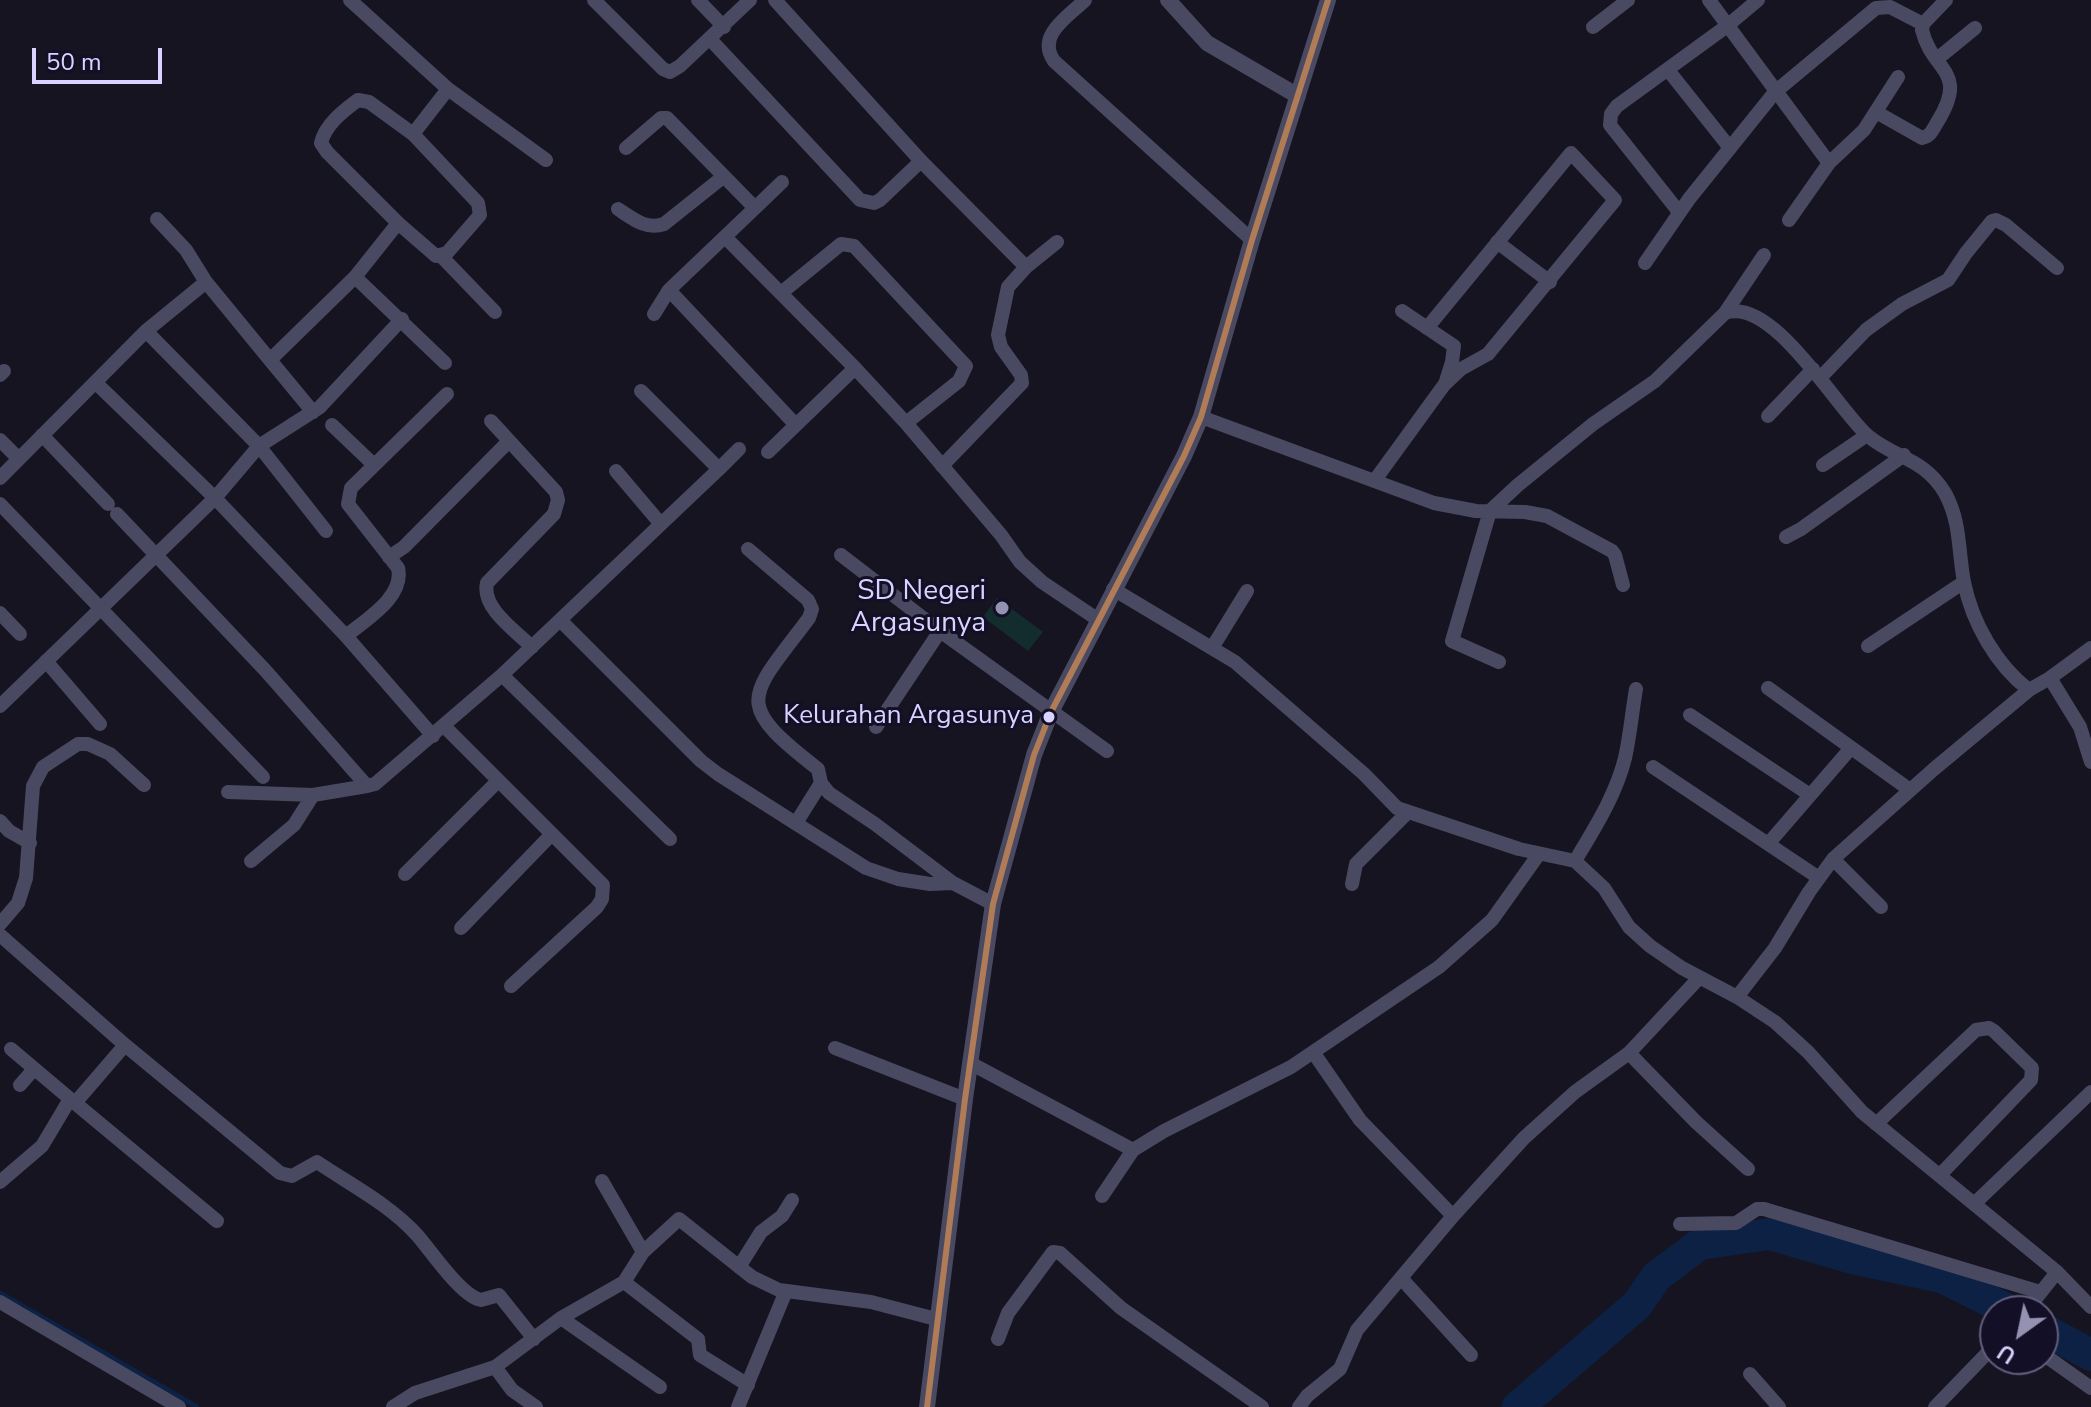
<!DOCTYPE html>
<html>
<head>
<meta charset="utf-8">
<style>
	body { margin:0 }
	#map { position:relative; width:2091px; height:1407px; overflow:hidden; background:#161421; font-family:"Nunito Sans",sans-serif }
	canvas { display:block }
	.north { position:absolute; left:1979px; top:1295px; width:80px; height:80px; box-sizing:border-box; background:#130f26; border:2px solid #625e7d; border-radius:50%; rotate:213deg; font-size:22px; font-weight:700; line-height:32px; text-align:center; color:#d9d4ff }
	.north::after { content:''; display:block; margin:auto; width:28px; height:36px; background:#9591b1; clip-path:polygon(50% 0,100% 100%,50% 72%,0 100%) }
	.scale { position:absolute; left:32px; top:48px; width:130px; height:36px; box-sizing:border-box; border:4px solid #d9d4ff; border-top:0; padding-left:10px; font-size:24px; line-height:28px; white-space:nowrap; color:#d9d4ff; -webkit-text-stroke:6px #130f26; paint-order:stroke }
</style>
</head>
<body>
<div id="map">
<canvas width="2091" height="1407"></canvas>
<div class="north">U</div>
<div class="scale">50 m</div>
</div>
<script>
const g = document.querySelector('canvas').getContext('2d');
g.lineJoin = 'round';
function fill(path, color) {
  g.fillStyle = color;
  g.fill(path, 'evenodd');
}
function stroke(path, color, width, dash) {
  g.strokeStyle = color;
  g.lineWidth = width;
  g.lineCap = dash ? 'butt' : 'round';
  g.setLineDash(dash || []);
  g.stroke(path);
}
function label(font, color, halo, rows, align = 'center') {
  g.font = font + ' "Nunito Sans",sans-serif';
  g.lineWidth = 6;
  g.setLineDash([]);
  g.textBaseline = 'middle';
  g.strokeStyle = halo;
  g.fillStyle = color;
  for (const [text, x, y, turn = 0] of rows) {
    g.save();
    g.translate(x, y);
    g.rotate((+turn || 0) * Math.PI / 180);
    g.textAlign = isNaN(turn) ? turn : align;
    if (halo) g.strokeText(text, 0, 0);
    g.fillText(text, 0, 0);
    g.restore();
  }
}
fill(new Path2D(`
	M 997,598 L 1043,632 L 1028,651 L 983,617 Z`), '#132c2d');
stroke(new Path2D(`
	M 0,1293 L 197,1407`), '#0d2144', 5);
stroke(new Path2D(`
	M 2043,1329 L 2091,1355
	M 1518,1407 L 1637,1305 L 1656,1277 L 1700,1244 L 1769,1234 L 1852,1258 L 1942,1277 L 2010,1311`), '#0d2144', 32);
stroke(new Path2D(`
	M 594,0 L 663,69 L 670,72 L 680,66 L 750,0
	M 698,0 L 724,27
	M 775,0 L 921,161 L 1026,267 L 1008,287 L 998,335 L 1001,347 L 1021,375 L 1022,383 L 942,466
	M 1085,0 C 1068,17 1036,35 1054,61 L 1252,240
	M 1709,0 L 1829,163
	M 1593,27 L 1628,0
	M 710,39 L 860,200 L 874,203 L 880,200 L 921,161
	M 1937,59 L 1975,28
	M 1668,70 L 1730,148
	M 448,89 L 546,160
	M 1876,112 L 1922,138 C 1931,136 1933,129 1938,121 C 1969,70 1932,72 1922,30 L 1923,24 L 1946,0
	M 626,148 L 661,118 L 667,118 L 755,208 L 669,290 L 654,314
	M 755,208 L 782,182
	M 618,209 C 633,219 646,230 664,224 L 723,177
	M 1679,212 L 1610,125 L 1611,114 L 1617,106 L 1727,26 L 1758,0
	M 157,219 L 186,250 L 206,282
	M 1789,220 L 1829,163 L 1864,130 L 1898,77
	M 398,223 L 327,152 L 321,143 C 325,125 343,111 358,100 L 369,102 L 413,134
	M 725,237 L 855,368 L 906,423 L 1001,535 L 1020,562 L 1042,582 L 1097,619
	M 1497,242 L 1550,282
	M 441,256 L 495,312
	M 1645,263 L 1689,199 L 1775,92 L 1876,8 L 1890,7 L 1923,24
	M 1026,267 L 1057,242
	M 355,277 L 445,363
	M 669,290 L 794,423
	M 781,293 L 841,244 L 854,246 L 966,366 L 959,381 L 906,423
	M 1402,311 L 1454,346 L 1452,362 L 1446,381
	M 1725,313 L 1764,255
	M 146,331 L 259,446 L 326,531
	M 270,360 L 313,412
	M 0,375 L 4,371
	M 1820,378 L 1866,330 L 1902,304 L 1948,280 L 1966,253 L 1992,221 L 1996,220 L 2006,225 L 2057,268
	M 96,383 L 215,498 L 259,446 L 320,407 L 402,319
	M 1768,416 L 1813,369
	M 1201,417 L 1434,503 L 1476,511 L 1525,512 L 1547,516 L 1612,551 L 1615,555 L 1623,585
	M 491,421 L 556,492 L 558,500 L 554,514 L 487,583 C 481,608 516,631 532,647
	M 332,425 L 373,464
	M 42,435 L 108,504
	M 0,440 L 19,459
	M 768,452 L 855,368
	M 1823,465 L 1867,435
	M 719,469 L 739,449
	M 616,471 L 660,523
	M 0,478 L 146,331 L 206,282 L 270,360 L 355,277 L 398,223 L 436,256 L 447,253 L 480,215 L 478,203 L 413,134 L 448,89 L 350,0
	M 1375,480 L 1444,385 L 1461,369 L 1488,354 L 1615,200 L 1571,153 L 1427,328
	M 0,504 L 263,777
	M 117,514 L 265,670 L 367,786 L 375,784 L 502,675 L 719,469 L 641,391
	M 1786,537 L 1801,529 L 1904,455
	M 748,549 L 808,600 L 812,609 L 809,618 C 749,698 731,702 818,769 L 821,783 L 829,793 L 875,824 L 953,883
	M 841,555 L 940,631 L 1107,751
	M 389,557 L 404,547 L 509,441
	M 1113,589 L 1235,662 L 1364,774 L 1397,808 L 1519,849 L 1575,861 L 1604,888 L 1629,927 L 1650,946 L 1682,968 L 1737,997 L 1775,1022 L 1808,1052 L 1862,1112 L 2057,1272 L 2091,1307
	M 0,613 L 20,634
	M 561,621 L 701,761 L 718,774 L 866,868 L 898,879 L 930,884 L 953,883 L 993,904
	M 346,636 C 365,620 405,597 398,568 L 348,504 L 351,488 L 447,394
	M 1868,646 L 1964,582
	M 1212,648 L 1247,591
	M 46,661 L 100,724
	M 1499,662 L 1452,641 L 1490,511 L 1518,485 L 1593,424 L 1655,381 L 1725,313 C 1773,296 1837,409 1868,436 C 1896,459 1924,458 1945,493 C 1961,522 1958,551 1964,582 C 1972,622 1996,665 2029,690 L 2050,678 L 2080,727 L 2091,762
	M 502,675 L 670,839
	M 2050,678 L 2091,648
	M 1768,688 L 1910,790
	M 0,706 L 215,498 L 346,636 L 433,736
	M 1690,715 L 1810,795
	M 445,727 L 603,885 L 602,899 L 597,907 L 511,986
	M 876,727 L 940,631
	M 1653,767 L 1819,878
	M 228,792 L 313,795 L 367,786
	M 0,821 L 9,831 L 30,843
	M 796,823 L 821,783
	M 1768,844 L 1851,748
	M 1833,859 L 1881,907
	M 251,861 L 294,825 L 313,795
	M 1575,861 C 1594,829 1616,795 1625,758 C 1630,736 1632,712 1636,689
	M 405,874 L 498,781
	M 1352,884 L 1356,864 L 1407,813
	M 0,924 L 18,903 L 26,878 L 33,786 L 43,767 L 78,744 L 88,744 L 110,754 L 144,785
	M 461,928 L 552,834
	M 0,935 L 125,1045 L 75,1103 L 217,1221
	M 1737,997 L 1775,948 L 1809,892 L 1833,859 L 1934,769 L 2029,690
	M 125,1045 L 280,1173 L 292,1176 L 317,1162 C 351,1185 390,1205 417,1235 C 432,1252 461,1296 481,1300 L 499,1295 L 534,1339
	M 835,1048 L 965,1099
	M 11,1049 L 75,1103
	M 1313,1052 L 1360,1120 L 1453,1216
	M 1629,1053 L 1696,1122 L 1748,1169
	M 970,1063 L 1133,1150 L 1164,1131 L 1291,1067 L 1439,967 L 1492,920 L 1539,854
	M 20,1085 L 34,1069
	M 1876,1124 L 1976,1030 L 1989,1028 L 1994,1031 L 2032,1068 L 2031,1080 L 1940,1175
	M 602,1181 L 643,1252
	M 0,1182 L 42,1146 L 70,1099
	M 1102,1196 L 1133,1150
	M 1975,1203 L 2091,1092
	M 1680,1224 L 1736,1223 L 1757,1209 L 1764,1209 L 2040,1292
	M 739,1267 L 761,1232 L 782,1216 L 792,1200
	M 1401,1278 L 1471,1355
	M 624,1282 L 698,1339 L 700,1355 L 748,1385
	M 0,1302 L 179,1407
	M 2026,1311 L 2057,1272
	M 561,1318 L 660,1387
	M 998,1339 L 1008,1313 L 1053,1252 L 1060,1253 L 1121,1308 L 1262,1407
	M 2043,1354 L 2091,1388
	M 495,1367 L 512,1390 L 536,1407
	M 1750,1374 L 1779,1407
	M 393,1407 L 415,1393 L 495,1367 L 561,1318 L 624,1282 L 643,1252 L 679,1219 L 752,1277 L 779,1290 L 871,1302 L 936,1319
	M 738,1407 L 786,1291
	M 1299,1407 L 1307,1396 L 1340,1369 L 1357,1330 L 1453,1216 L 1524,1138 L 1575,1092 L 1629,1053 L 1699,978
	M 1935,1407 L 1995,1345`), '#4a4962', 14);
stroke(new Path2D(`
	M 1168,0 L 1207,43 L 1298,96
	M 927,1407 L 965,1099 L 993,904 L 1034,755 L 1051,712 L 1184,456 L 1201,417 L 1252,240 L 1328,0`), '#4a4962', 16);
stroke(new Path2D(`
	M 927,1407 L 965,1099 L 993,904 L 1034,755 L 1051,712 L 1184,456 L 1201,417 L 1252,240 L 1328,0`), '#b07c57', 6);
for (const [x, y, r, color] of [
	[1002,608,8,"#9591b1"],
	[1049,717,7,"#d9d4ff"]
]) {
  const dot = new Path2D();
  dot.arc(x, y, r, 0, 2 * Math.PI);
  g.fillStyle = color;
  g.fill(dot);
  stroke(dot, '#130f26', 3);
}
label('26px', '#d9d4ff', '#130f26', [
	["Kelurahan Argasunya",1034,717]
], 'right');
label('28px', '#d9d4ff', '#130f26', [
	["SD Negeri",986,592],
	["Argasunya",986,624]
], 'right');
</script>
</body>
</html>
